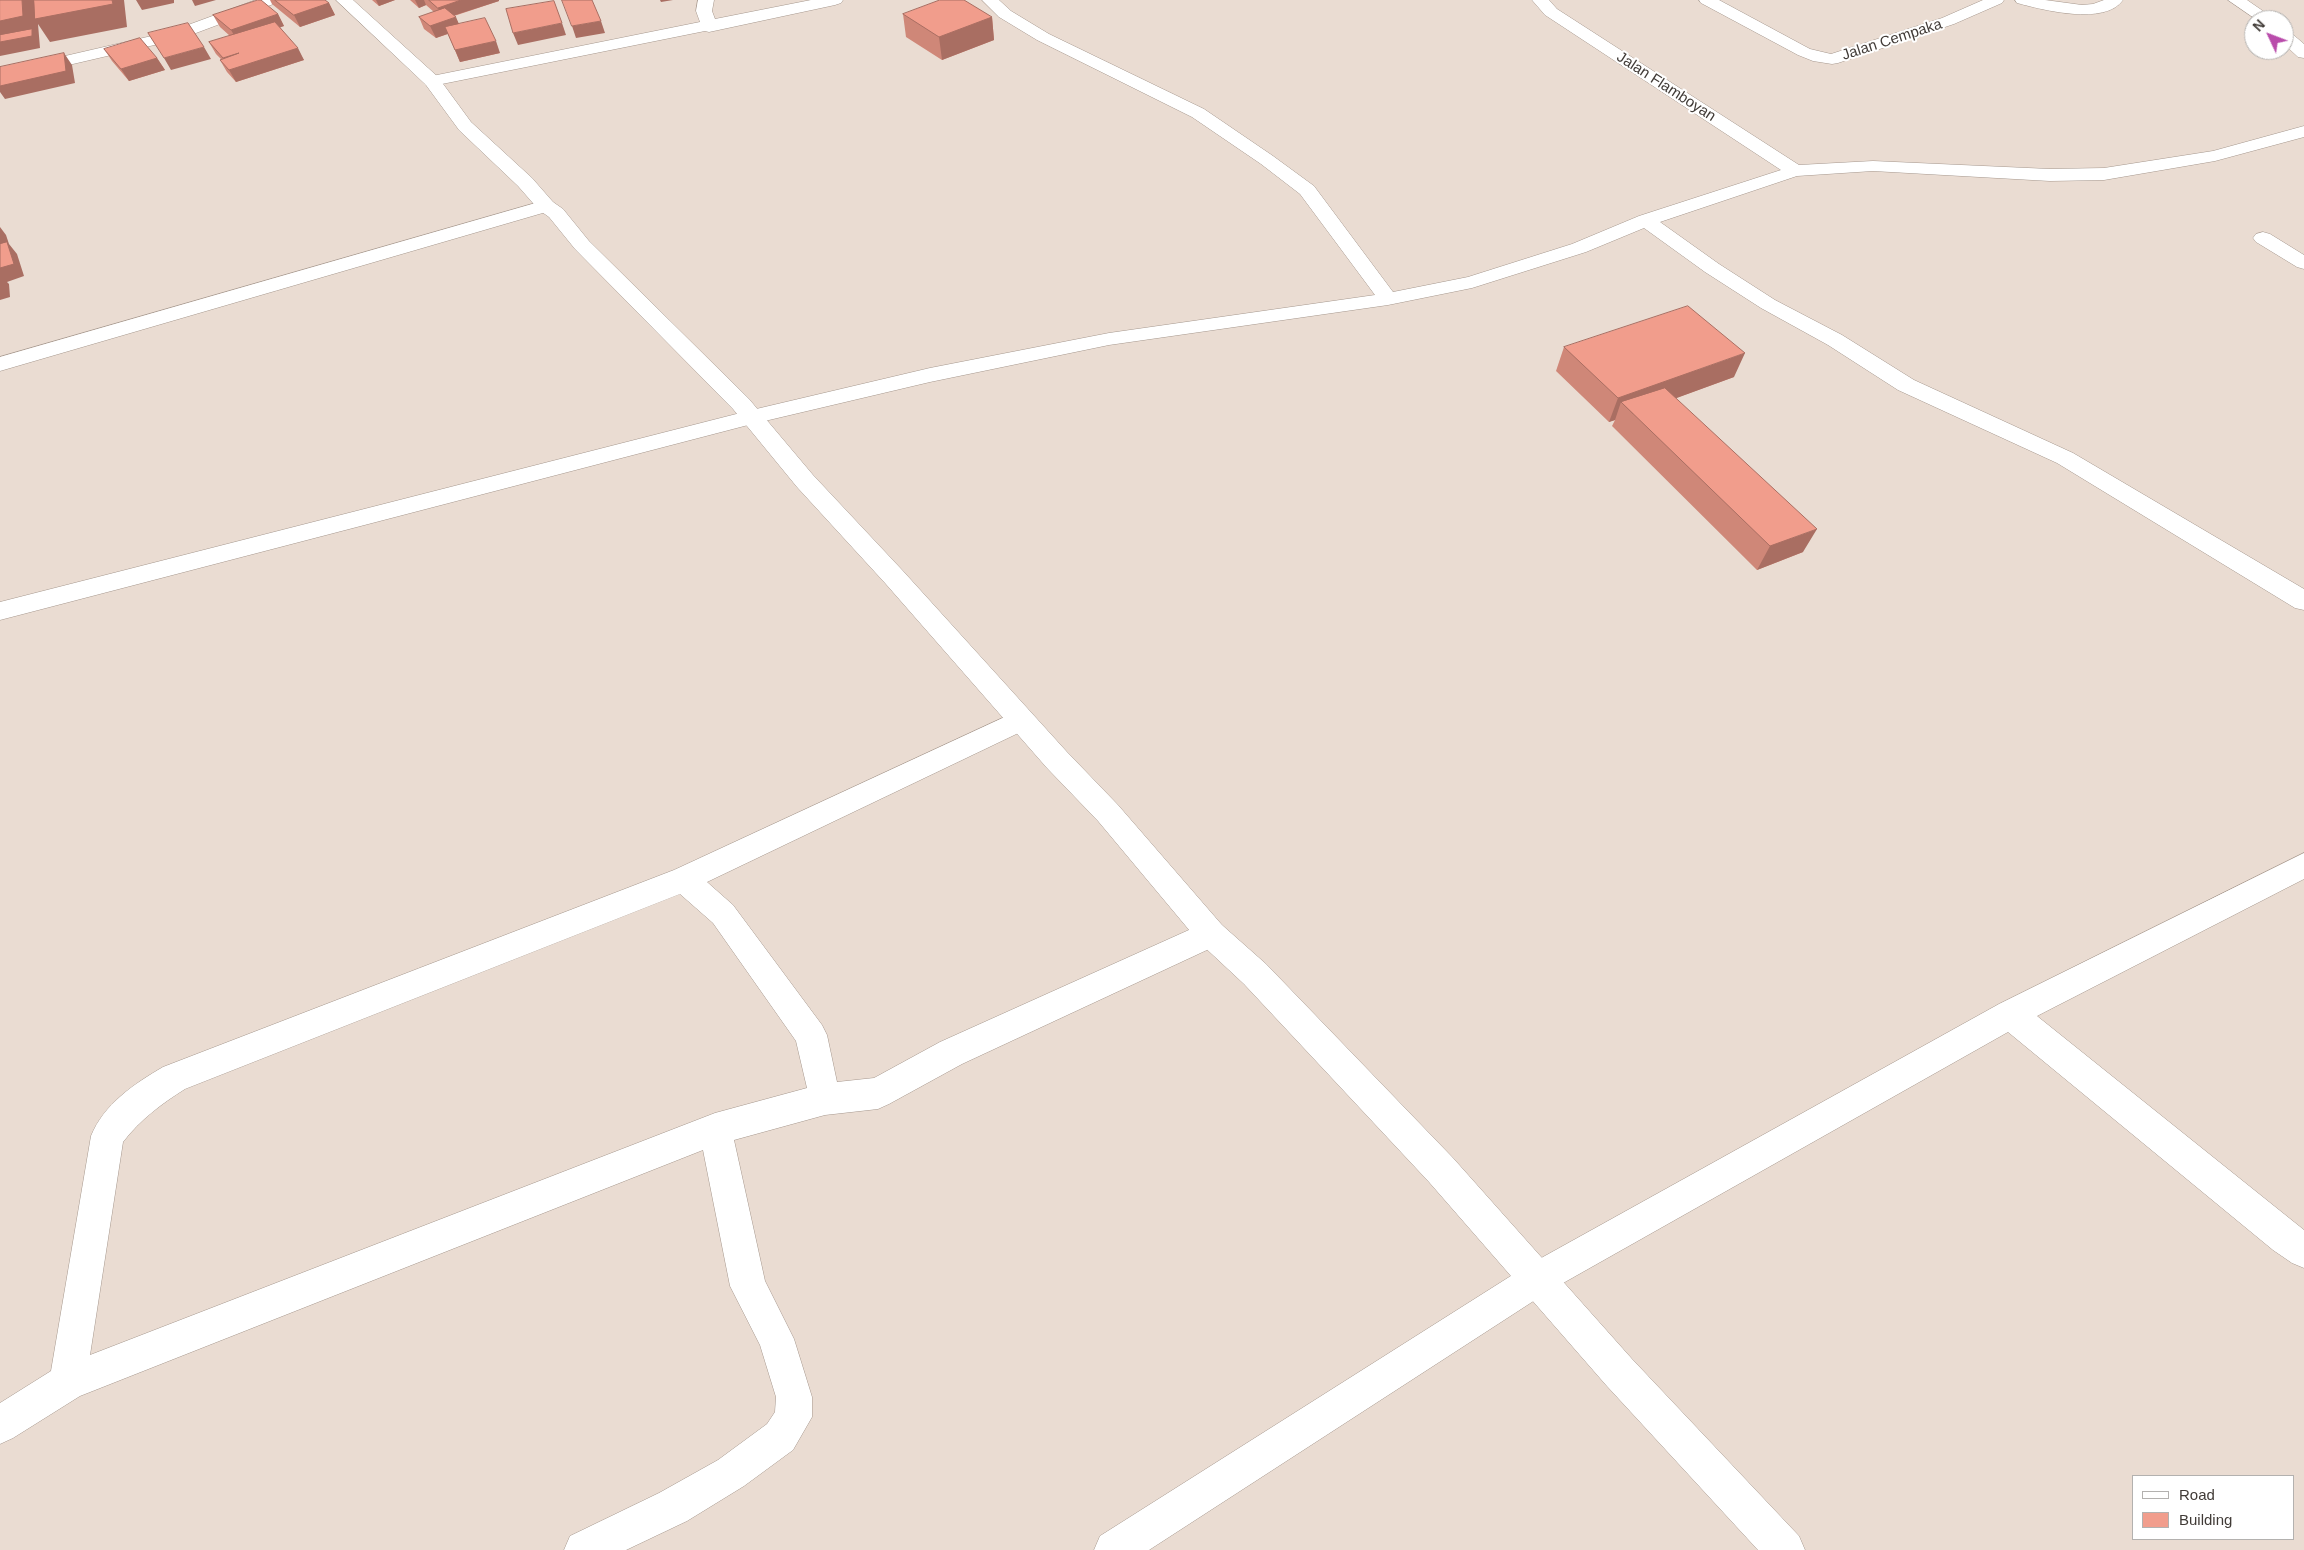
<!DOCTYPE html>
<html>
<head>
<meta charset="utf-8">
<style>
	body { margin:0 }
	#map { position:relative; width:2304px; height:1550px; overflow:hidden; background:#eadcd2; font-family:Helvetica,sans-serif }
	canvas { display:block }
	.legend { position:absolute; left:2132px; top:1475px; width:162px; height:65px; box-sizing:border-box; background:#fff; border:1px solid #b3b1af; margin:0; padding:6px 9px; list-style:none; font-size:15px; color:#413b37 }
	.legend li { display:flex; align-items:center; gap:10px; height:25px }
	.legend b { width:25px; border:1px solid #b3b1af }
	.north { position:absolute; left:2244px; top:10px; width:50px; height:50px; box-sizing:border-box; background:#fff; border:1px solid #b3b1af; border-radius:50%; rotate:313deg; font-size:14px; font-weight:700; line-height:20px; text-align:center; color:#413b37 }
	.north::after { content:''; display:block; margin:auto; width:18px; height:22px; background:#b94cab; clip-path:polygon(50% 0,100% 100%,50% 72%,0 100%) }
</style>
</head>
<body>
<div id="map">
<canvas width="2304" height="1550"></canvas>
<ul class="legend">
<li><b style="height:6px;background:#fff"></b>Road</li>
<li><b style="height:14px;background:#f19d8c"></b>Building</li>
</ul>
<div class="north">N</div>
</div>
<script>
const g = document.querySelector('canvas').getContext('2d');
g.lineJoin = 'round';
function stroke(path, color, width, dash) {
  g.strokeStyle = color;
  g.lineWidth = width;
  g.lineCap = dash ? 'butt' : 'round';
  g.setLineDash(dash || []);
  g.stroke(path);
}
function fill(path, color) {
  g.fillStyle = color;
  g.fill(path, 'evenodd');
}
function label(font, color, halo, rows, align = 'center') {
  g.font = font + ' Helvetica,sans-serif';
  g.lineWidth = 4;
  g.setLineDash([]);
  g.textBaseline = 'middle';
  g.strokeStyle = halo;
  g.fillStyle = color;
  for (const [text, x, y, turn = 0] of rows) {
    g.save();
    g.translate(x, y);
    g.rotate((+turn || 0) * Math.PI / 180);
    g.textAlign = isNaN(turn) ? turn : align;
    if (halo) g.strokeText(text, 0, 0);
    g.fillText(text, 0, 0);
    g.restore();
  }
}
const street = new Path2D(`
	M 256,0 L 278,0 L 276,3 L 180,39 L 0,81 L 0,71 L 169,32 Z
	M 698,0 L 714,0 L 712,11 L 715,19 L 811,0 L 843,0 L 841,3 L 835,5 L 709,32 L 705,31 L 432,86 L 426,85 L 424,81 L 426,77 L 432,76 L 700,22 L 696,11 Z
	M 982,0 L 999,0 L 1011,11 L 1049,34 L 1204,109 L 1273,156 L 1314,186 L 1393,292 L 1468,277 L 1572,244 L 1639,216 L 1781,170 L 1545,15 L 1532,0 L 1549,0 L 1557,9 L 1799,165 L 1873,161 L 2050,169 L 2104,168 L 2213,151 L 2304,126 L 2304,137 L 2215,161 L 2104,180 L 2050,181 L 1873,171 L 1797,176 L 1660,222 L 1719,264 L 1775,300 L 1842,335 L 1914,380 L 2073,453 L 2304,589 L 2304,610 L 2295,608 L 2057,463 L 1898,390 L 1828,345 L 1761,308 L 1705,272 L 1644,228 L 1586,252 L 1472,288 L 1388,305 L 1109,345 L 930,382 L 752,424 L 0,620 L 0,602 L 752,410 L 930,368 L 1109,333 L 1375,295 L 1300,194 L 1261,164 L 1192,117 L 1037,40 L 999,17 Z
	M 1699,0 L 1719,0 L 1810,49 L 1831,54 L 1942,18 L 1983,0 L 2004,0 L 2002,3 L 1954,24 L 1838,63 L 1832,64 L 1813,61 L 1798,55 L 1701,3 Z
	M 2015,0 L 2045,0 L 2082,5 L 2093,4 L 2104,0 L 2123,0 C 2105,26 2043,10 2017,3 Z
	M 2228,0 L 2247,0 L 2276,20 L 2257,20 Z
	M 2284,30 L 2290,32 L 2304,44 L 2304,58 L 2298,57 L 2284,44 Z
	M 546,200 L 553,202 L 555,206 L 553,210 L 0,371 L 0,357 Z
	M 2263,232 L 2270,234 L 2304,255 L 2304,269 L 2297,267 L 2256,242 L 2253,238 L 2256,234 Z
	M 1022,709 L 1031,713 L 1035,720 L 1031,727 L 707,882 L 733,905 L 822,1025 L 827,1035 L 837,1082 L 874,1078 L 940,1042 L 1200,925 L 1211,921 L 1222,925 L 1226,934 L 1222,943 L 962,1064 L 889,1104 L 878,1109 L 825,1115 L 734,1140 L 765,1281 L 794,1339 L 812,1397 L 812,1417 L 793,1450 L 744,1486 L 687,1521 L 626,1550 L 564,1550 L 570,1536 L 659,1493 L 718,1460 L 767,1424 L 775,1412 L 776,1397 L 760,1345 L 730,1286 L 703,1150 L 80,1396 L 13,1438 L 0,1444 L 0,1403 L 51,1371 L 91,1136 C 104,1104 134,1084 163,1067 L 674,870 ZM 680,894 L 713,923 L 796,1041 L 807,1088 L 715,1113 L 90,1355 L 123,1142 C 140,1120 161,1104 185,1089 Z
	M 2304,853 L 2304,879 L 2037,1016 L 2304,1230 L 2304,1268 L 2292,1263 L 2273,1250 L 2008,1032 L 1549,1291 L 1149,1550 L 1094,1550 L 1100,1536 L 1525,1267 L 1999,1004 Z`);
const secondary = new Path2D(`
	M 336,0 L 353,0 L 438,77 L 471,122 L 532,178 L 553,202 L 563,209 L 589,241 L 749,399 L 813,475 L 903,571 L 1067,752 L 1118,805 L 1222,925 L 1266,964 L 1453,1158 L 1632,1359 L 1799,1536 L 1805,1550 L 1758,1550 L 1606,1385 L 1429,1182 L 1244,984 L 1200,943 L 1098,821 L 1047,768 L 885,583 L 797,487 L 733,409 L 575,249 L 549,217 L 539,210 L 518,186 L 459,130 L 426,85 Z`);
stroke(street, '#a5978d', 1);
stroke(secondary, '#a5978d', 1);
fill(street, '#fff');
fill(secondary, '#fff');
fill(new Path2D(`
	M 270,0 L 325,0 L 329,3 L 335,15 L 300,27 L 272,4 Z
	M 372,0 L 395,0 L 379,6 Z
	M 410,0 L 499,0 L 499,1 L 454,16 L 459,24 L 500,53 L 460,62 L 448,34 L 436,38 L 424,29 L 419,17 L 434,12 L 426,5 L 419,8 Z
	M 278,14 L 284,26 L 280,27 L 304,60 L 236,82 L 227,72 L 220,60 L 221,59 L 216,54 L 209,42 L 230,36 L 220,27 L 213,15 Z
	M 903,14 L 992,17 L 994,40 L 942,60 L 906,37 Z
	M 104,49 L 157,58 L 165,70 L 129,81 L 112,61 Z
	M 1564,347 L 1734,377 L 1676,398 L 1803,552 L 1757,570 L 1612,426 L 1615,420 L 1609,422 L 1556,371 Z`), '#cf8778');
fill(new Path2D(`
	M 0,0 L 124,0 L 127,27 L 50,42 L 38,24 L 40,48 L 0,56 Z
	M 136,0 L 174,0 L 174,3 L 142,10 Z
	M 192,0 L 216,0 L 195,6 Z
	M 376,0 L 395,0 L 379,6 Z
	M 415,0 L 424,0 L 426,5 L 419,8 Z
	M 461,0 L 499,0 L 499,1 L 443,19 L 438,8 Z
	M 660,0 L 673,0 L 661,2 Z
	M 329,3 L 335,15 L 300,27 L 294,15 Z
	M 278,14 L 284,26 L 238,42 L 231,30 Z
	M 456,17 L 461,29 L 436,38 L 430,26 Z
	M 992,17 L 994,40 L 942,60 L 939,37 Z
	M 601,21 L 605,33 L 576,38 L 572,26 Z
	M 562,23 L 566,35 L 518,45 L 513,33 Z
	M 496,41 L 500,53 L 460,62 L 455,50 Z
	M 204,47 L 211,59 L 171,70 L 164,58 Z
	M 298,48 L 304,60 L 236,82 L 229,70 Z
	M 64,53 L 72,65 L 75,83 L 5,99 L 0,92 L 0,86 Z
	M 157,58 L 165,70 L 129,81 L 121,69 Z
	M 0,227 L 6,235 L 9,244 L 17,254 L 24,276 L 7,282 L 9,284 L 10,297 L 0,300 Z
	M 1745,353 L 1734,377 L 1633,414 L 1621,402 L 1615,420 L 1609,422 L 1618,398 Z
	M 1817,529 L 1803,552 L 1757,570 L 1770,546 Z`), '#a96e62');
const building = new Path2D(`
	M 0,0 L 22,0 L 23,16 L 0,21 Z
	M 34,0 L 112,0 L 113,4 L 35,19 Z
	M 258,0 L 261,0 L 278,14 L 231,30 L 213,15 Z
	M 275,0 L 325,0 L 329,3 L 294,15 Z
	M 429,0 L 461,0 L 438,8 Z
	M 562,0 L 592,0 L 601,21 L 572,26 Z
	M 940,0 L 964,0 L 992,17 L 939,37 L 903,14 Z
	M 554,1 L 562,23 L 513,33 L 506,9 Z
	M 445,8 L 456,17 L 430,26 L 419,17 Z
	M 485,18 L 496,41 L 455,50 L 445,27 Z
	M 275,22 L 298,48 L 229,70 L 220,60 L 239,53 L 223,58 L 209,42 Z
	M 188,23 L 204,47 L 164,58 L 148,33 Z
	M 32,29 L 32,36 L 0,42 L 0,35 Z
	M 140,38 L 157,58 L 121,69 L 104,49 Z
	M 64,53 L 66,71 L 0,86 L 0,67 Z
	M 7,242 L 14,264 L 0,268 L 0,244 Z
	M 1688,306 L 1745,353 L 1618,398 L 1564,347 Z
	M 1665,388 L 1817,529 L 1770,546 L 1621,402 Z`);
fill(building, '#f19d8c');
stroke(building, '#a96e62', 1);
label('15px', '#413b37', '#fff', [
	["Jalan Cempaka",1892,40,-18],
	["Jalan Flamboyan",1666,87,33]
]);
</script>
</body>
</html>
